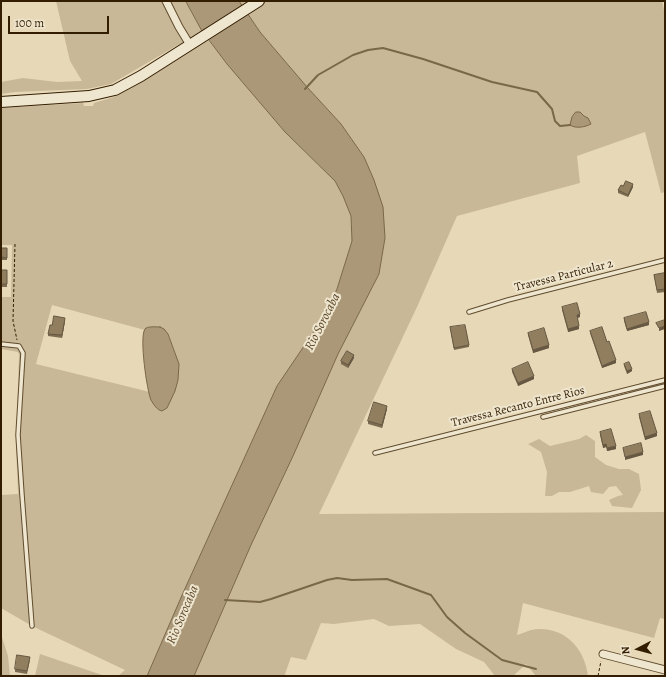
<!DOCTYPE html>
<html>
<head>
<meta charset="utf-8">
<style>
	body { margin:0 }
	#map { position:relative; width:666px; height:677px; overflow:hidden; background:#e7d8b7; font-family:Alegreya,serif }
	canvas { display:block }
	.frame { position:absolute; inset:0; border:2px solid #331d00; pointer-events:none }
	.north { position:absolute; left:618px; top:629px; width:40px; height:40px; -webkit-text-stroke:3px #efe6d0; paint-order:stroke; rotate:264deg; font-size:11px; font-weight:700; line-height:16px; text-align:center; color:#331d00 }
	.north::after { content:''; display:block; margin:auto; width:14px; height:18px; background:#331d00; clip-path:polygon(50% 0,100% 100%,50% 72%,0 100%) }
	.scale { position:absolute; left:8px; top:16px; width:101px; height:18px; box-sizing:border-box; border:2px solid #331d00; border-top:0; padding-left:5px; font-size:12px; line-height:14px; white-space:nowrap; color:#331d00; -webkit-text-stroke:3px #efe6d0; paint-order:stroke }
</style>
</head>
<body>
<div id="map">
<canvas width="666" height="677"></canvas>
<div class="frame"></div>
<div class="north">N</div>
<div class="scale">100 m</div>
</div>
<script>
const g = document.querySelector('canvas').getContext('2d');
g.lineJoin = 'round';
function fill(path, color) {
  g.fillStyle = color;
  g.fill(path, 'evenodd');
}
function stroke(path, color, width, dash) {
  g.strokeStyle = color;
  g.lineWidth = width;
  g.lineCap = dash ? 'butt' : 'round';
  g.setLineDash(dash || []);
  g.stroke(path);
}
function label(font, color, halo, rows, align = 'center') {
  g.font = font + ' Alegreya,serif';
  g.lineWidth = 4;
  g.setLineDash([]);
  g.textBaseline = 'middle';
  g.strokeStyle = halo;
  g.fillStyle = color;
  for (const [text, x, y, turn = 0] of rows) {
    g.save();
    g.translate(x, y);
    g.rotate((+turn || 0) * Math.PI / 180);
    g.textAlign = isNaN(turn) ? turn : align;
    if (halo) g.strokeText(text, 0, 0);
    g.fillText(text, 0, 0);
    g.restore();
  }
}
fill(new Path2D(`
	M 56,1 L 186,1 L 202,31 L 111,84 L 87,89 L 15,92 L 1,94 L 1,82 L 23,78 L 57,82 L 82,81 L 70,61 Z
	M 239,1 L 662,1 L 665,14 L 665,192 L 661,193 L 645,132 L 577,156 L 580,183 L 457,216 L 417,307 L 319,514 L 665,512 L 665,619 L 660,618 L 654,638 L 523,603 L 517,635 C 524,633 531,629 538,629 C 567,628 585,650 588,676 L 536,676 L 526,664 L 513,676 L 495,676 L 484,662 L 456,649 L 420,624 L 389,626 L 374,619 L 334,624 L 321,623 L 306,660 L 291,657 L 285,674 L 285,676 L 194,676 L 251,545 L 293,456 L 338,354 L 379,274 L 385,238 L 364,157 L 341,124 L 307,87 L 260,32 Z
	M 208,40 L 227,64 L 285,132 L 335,181 L 343,196 L 351,216 L 352,241 L 337,289 L 325,315 L 277,386 L 183,593 L 147,676 L 118,676 L 125,670 L 32,626 L 1,608 L 1,495 L 18,494 L 16,446 L 19,355 L 18,352 L 1,349 L 1,297 L 11,297 L 12,245 L 1,245 L 1,108 L 83,103 L 84,106 L 93,106 L 94,103 L 114,97 L 131,88 ZM 52,305 L 145,330 L 147,328 L 160,327 L 168,334 L 175,352 L 178,380 L 167,408 L 159,410 C 153,405 151,399 150,392 L 36,364 Z
	M 586,435 L 595,441 L 595,457 L 606,465 L 619,469 L 629,469 L 639,474 L 641,490 L 632,508 L 612,506 L 609,500 L 618,496 L 623,495 L 616,486 L 609,487 L 603,494 L 591,492 L 589,486 L 570,492 L 559,492 L 552,496 L 545,496 L 547,472 L 541,452 L 528,444 L 539,439 L 550,446 L 579,439 Z
	M 1,634 L 8,656 L 10,676 L 1,676 Z
	M 40,654 L 105,676 L 35,676 Z`), '#c8b898');
const water = new Path2D(`
	M 186,1 L 239,1 L 260,32 L 307,87 L 341,124 L 364,157 L 374,180 L 383,207 L 385,238 L 379,274 L 338,354 L 293,456 L 251,545 L 194,676 L 147,676 L 183,593 L 277,386 L 325,315 L 337,289 L 352,241 L 351,216 L 343,196 L 335,181 L 285,132 L 227,64 L 202,31 Z
	M 576,112 L 580,112 L 584,116 L 588,118 L 591,124 C 585,127 576,129 570,125 L 572,117 Z
	M 160,327 L 164,329 L 168,334 L 179,364 L 178,380 L 175,391 L 167,408 L 162,411 C 157,410 154,405 151,400 C 147,391 139,337 145,329 C 147,326 156,327 160,327 Z`);
fill(water, '#aa9879');
stroke(water, '#7a6749', 1);
stroke(new Path2D(`
	M 305,89 L 318,75 L 353,55 L 368,50 L 383,48 L 423,59 L 492,82 L 537,92 L 552,109 L 555,121 L 560,126 L 570,125
	M 225,600 L 260,602 L 271,599 L 327,580 L 337,578 L 352,580 L 387,579 L 431,595 L 447,617 L 465,633 L 502,660 L 536,669`), '#7a6749', 2);
const lane = new Path2D(`
	M 469,312 L 508,300 L 665,260
	M 1,344 L 19,346 L 23,353 L 18,435 L 22,495 L 32,626
	M 543,417 L 665,386
	M 375,453 L 665,380`);
const street = new Path2D(`
	M 166,1 L 179,27 L 190,45
	M 603,654 L 665,670`);
const secondary = new Path2D(`
	M 1,102 L 89,96 L 115,90 L 141,76 L 259,1`);
stroke(lane, '#604c2e', 5.5);
stroke(street, '#604c2e', 9);
stroke(secondary, '#331d00', 12);
stroke(new Path2D(`
	M 15,244 L 13,321 L 17,340
	M 598,676 L 601,661`), '#331d00', 1, [3, 2]);
stroke(lane, '#efe6d0', 3.5);
stroke(street, '#efe6d0', 7);
stroke(secondary, '#efe6d0', 10);
fill(new Path2D(`
	M 633,187 L 628,197 L 618,193 L 618,190 Z
	M 1,248 L 7,248 L 7,260 L 1,260 Z
	M 1,270 L 7,270 L 7,287 L 1,287 Z
	M 665,273 L 665,292 L 657,293 L 654,275 Z
	M 562,307 L 580,317 L 577,318 L 579,329 L 568,332 L 562,310 Z
	M 624,318 L 649,325 L 627,331 L 624,321 Z
	M 65,321 L 62,338 L 48,336 L 48,334 L 52,325 Z
	M 450,327 L 469,345 L 469,347 L 454,350 Z
	M 590,331 L 607,342 L 616,363 L 602,368 L 590,333 Z
	M 528,333 L 549,348 L 533,353 L 528,335 Z
	M 354,358 L 348,368 L 341,364 L 341,361 Z
	M 624,364 L 632,371 L 627,374 L 624,366 Z
	M 512,369 L 534,379 L 518,386 L 512,372 Z
	M 387,409 L 382,428 L 368,424 L 368,421 Z
	M 639,414 L 657,436 L 645,440 L 639,417 Z
	M 600,432 L 616,449 L 607,451 L 606,447 L 603,448 L 600,435 Z
	M 30,660 L 27,674 L 15,672 L 15,669 Z`), '#7d6c52');
fill(new Path2D(`
	M 633,184 L 633,187 L 628,197 L 628,195 Z
	M 580,314 L 580,317 L 577,318 L 577,315 Z
	M 65,318 L 65,321 L 62,338 L 62,335 Z
	M 649,322 L 649,325 L 627,331 L 627,329 Z
	M 579,326 L 579,329 L 568,332 L 568,329 Z
	M 665,326 L 665,329 L 659,331 L 659,328 Z
	M 549,345 L 549,348 L 533,353 L 533,350 Z
	M 354,355 L 354,358 L 348,368 L 348,365 Z
	M 616,360 L 616,363 L 602,368 L 602,366 Z
	M 632,369 L 632,371 L 627,374 L 627,371 Z
	M 534,376 L 534,379 L 518,386 L 518,383 Z
	M 387,406 L 387,409 L 382,428 L 382,425 Z
	M 657,433 L 657,436 L 645,440 L 645,437 Z
	M 606,444 L 606,447 L 603,448 L 603,445 Z
	M 616,446 L 616,449 L 607,451 L 607,448 Z
	M 643,452 L 643,455 L 625,460 L 625,457 Z`), '#665842');
const building = new Path2D(`
	M 626,181 L 633,184 L 628,195 L 618,190 L 621,185 L 623,186 Z
	M 1,248 L 7,248 L 7,258 L 1,257 Z
	M 1,270 L 7,270 L 7,284 L 1,284 Z
	M 665,273 L 665,289 L 657,290 L 654,275 Z
	M 577,303 L 580,314 L 577,315 L 579,326 L 568,329 L 562,307 Z
	M 646,312 L 649,322 L 627,329 L 624,318 Z
	M 54,316 L 65,318 L 62,335 L 48,334 L 50,325 L 52,325 Z
	M 665,320 L 665,326 L 659,328 L 656,323 Z
	M 465,325 L 469,345 L 454,348 L 450,327 Z
	M 602,327 L 607,342 L 609,341 L 616,360 L 602,366 L 590,331 Z
	M 544,328 L 549,345 L 533,350 L 528,333 Z
	M 347,351 L 354,355 L 348,365 L 341,361 Z
	M 528,362 L 534,376 L 518,383 L 512,369 Z
	M 629,362 L 632,369 L 627,371 L 624,364 Z
	M 374,402 L 387,406 L 382,425 L 368,421 Z
	M 650,411 L 657,433 L 645,437 L 639,414 Z
	M 611,429 L 616,446 L 607,448 L 606,444 L 603,445 L 600,432 Z
	M 641,443 L 643,452 L 625,457 L 623,448 Z
	M 17,655 L 30,657 L 27,671 L 15,669 Z`);
fill(building, '#917e5f');
stroke(building, '#665842', 1);
label('12px', '#331d00', '#efe6d0', [
	["Travessa Particular 2",564,276,-14],
	["Travessa Recanto Entre Rios",518,407,-14]
]);
label('italic 13px', '#5d482a', '#efe6d0', [
	["Rio Sorocaba",323,322,-63],
	["Rio Sorocaba",183,615,-67]
]);
</script>
</body>
</html>
